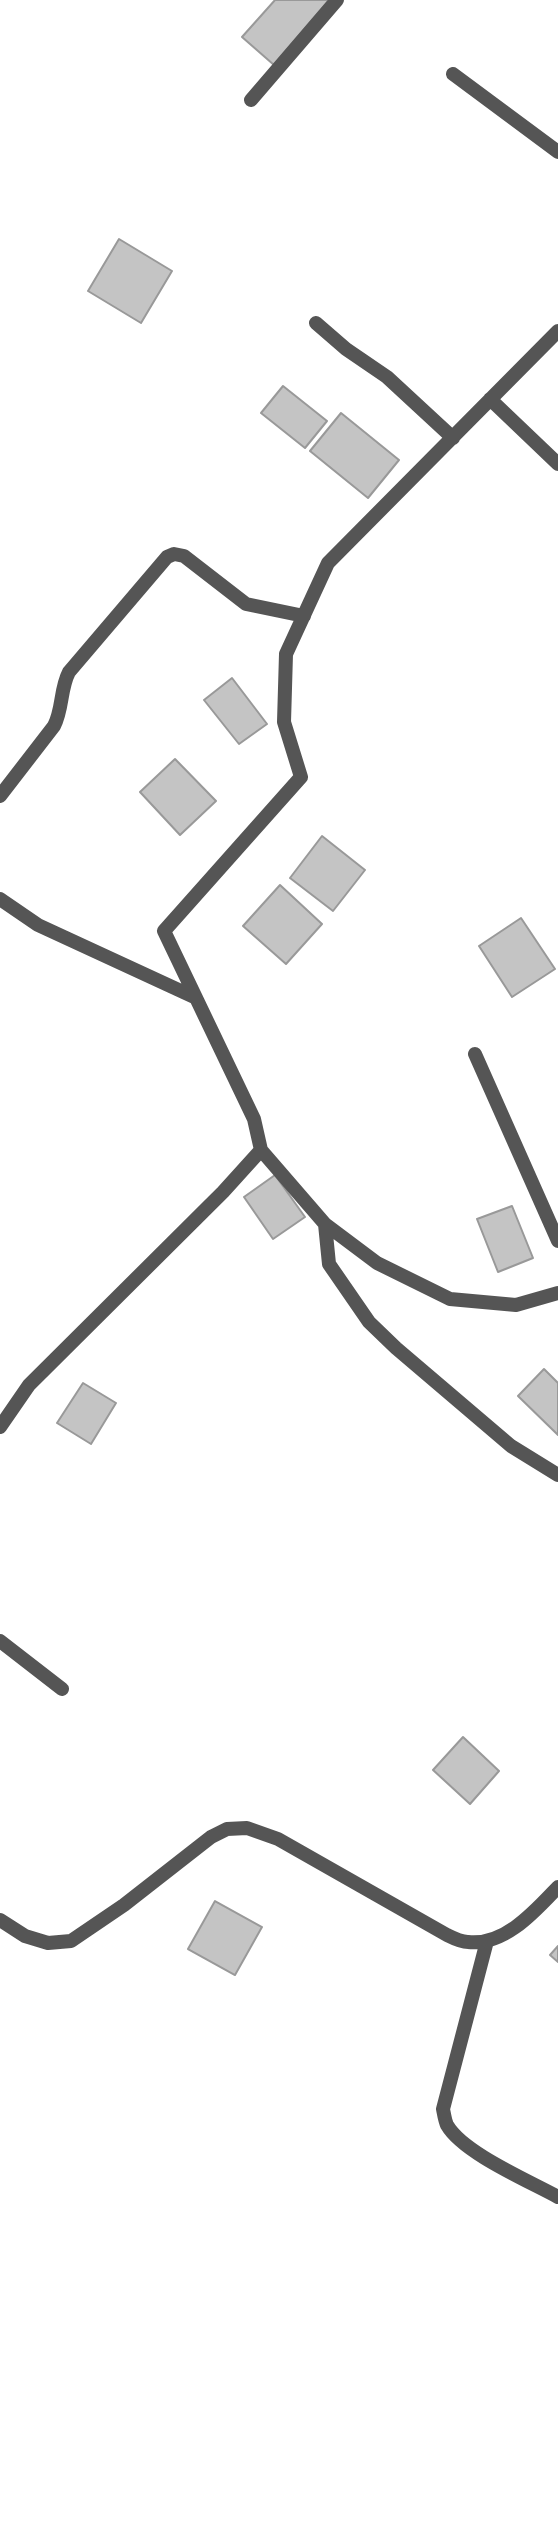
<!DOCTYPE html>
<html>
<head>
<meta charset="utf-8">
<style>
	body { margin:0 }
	canvas { display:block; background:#fff }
</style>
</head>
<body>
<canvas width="558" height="2548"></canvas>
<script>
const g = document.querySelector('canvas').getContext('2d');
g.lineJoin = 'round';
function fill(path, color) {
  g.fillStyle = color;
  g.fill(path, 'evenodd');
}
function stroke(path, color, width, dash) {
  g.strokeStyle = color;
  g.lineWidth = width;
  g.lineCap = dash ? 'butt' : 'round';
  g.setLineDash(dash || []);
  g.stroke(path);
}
const building = new Path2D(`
	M 275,0 L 329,0 L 274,65 L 242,37 Z
	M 119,239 L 172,271 L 141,323 L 88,291 Z
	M 283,386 L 327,421 L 305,448 L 261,413 Z
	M 341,413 L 399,460 L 368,498 L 310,451 Z
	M 232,678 L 267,724 L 239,744 L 204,700 Z
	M 175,759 L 216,801 L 180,835 L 140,792 Z
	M 322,836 L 365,870 L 333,911 L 290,878 Z
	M 280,885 L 322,924 L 286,964 L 243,926 Z
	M 521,918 L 555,969 L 512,997 L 479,946 Z
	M 275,1175 L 305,1217 L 273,1239 L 244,1197 Z
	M 512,1206 L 533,1258 L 498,1272 L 477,1219 Z
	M 544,1369 L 558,1383 L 558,1435 L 518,1396 Z
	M 83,1383 L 116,1403 L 91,1444 L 57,1423 Z
	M 463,1737 L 499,1771 L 470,1804 L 433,1770 Z
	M 215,1901 L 262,1927 L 235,1975 L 188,1949 Z
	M 558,1946 L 558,1962 L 550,1955 Z`);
fill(building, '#c4c4c4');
stroke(building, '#999', 2);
stroke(new Path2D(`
	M 453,74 L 558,152
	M 251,100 L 337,0
	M 316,323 L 346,349 L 387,377 L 453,438
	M 490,399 L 558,464
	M 0,796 L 54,726 C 63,709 60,689 69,672 L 167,557 L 174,554 L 184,556 L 246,604 L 304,616
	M 0,899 L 38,925 L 194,997
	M 475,1054 L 558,1241
	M 261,1150 L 325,1224 L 377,1263 L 450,1299 L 516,1305 L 558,1293
	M 325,1224 L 329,1264 L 369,1322 L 396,1348 L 511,1446 L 558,1475
	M 0,1427 L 29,1385 L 223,1192 L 261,1150 L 254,1119 L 164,931 L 301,777 L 284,722 L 286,654 L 328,563 L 558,331
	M 0,1641 L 62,1689
	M 0,1920 L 25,1936 L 48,1943 L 71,1941 L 124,1905 L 211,1837 L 227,1829 L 247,1828 L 278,1839 L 447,1935 C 453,1938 461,1942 468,1942 C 505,1946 535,1911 558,1887
	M 487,1941 L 443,2109 C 444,2114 445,2121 447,2125 C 463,2153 529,2181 558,2197`), '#555', 14);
</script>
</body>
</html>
